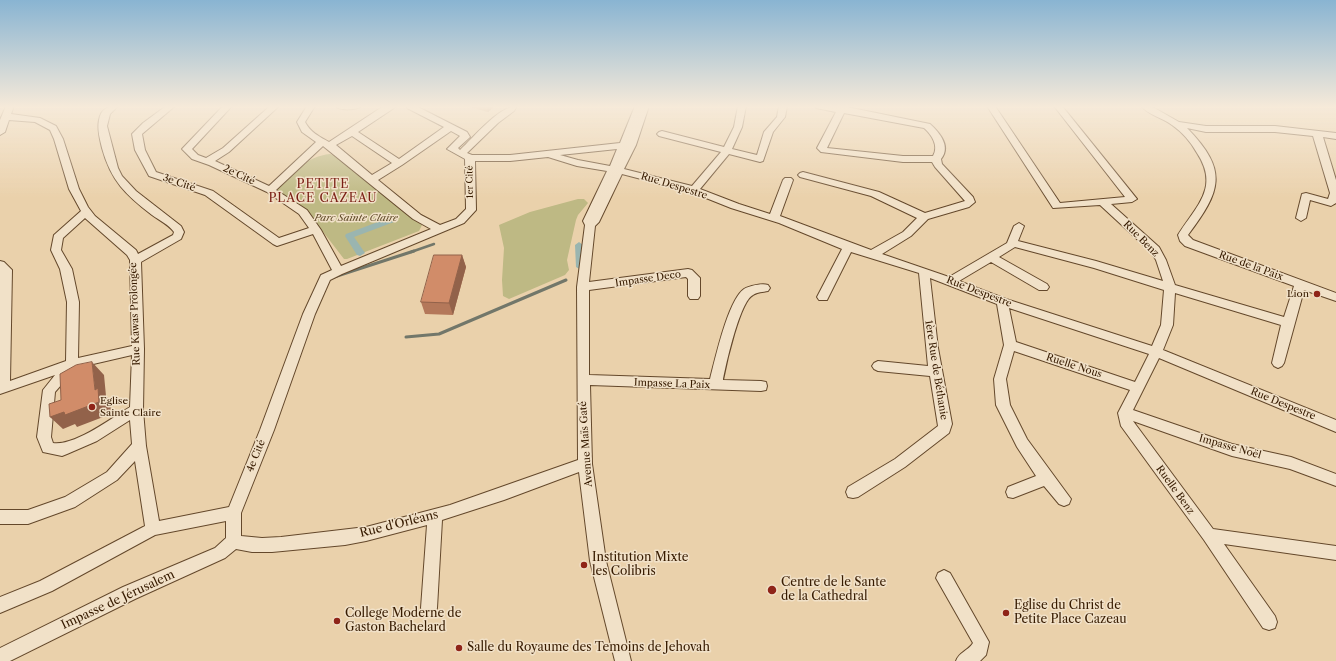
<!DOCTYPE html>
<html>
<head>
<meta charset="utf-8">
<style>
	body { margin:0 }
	canvas { display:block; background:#ead1ab }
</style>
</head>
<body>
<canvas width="1336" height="661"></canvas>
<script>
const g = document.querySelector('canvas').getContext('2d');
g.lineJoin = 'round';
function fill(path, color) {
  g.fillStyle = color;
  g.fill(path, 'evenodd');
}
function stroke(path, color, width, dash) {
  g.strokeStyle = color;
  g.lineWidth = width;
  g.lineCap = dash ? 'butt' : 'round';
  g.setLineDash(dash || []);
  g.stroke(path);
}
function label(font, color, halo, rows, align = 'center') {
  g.font = font + ' "Libre Caslon Text",serif';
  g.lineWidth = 3;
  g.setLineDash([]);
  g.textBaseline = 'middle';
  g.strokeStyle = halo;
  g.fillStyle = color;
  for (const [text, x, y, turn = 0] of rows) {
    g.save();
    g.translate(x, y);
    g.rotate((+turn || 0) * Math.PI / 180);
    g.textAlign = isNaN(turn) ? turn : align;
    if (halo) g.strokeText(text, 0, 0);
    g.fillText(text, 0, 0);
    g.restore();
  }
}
fill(new Path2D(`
	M 330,154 L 336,156 L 422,225 L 419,231 L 347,259 L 344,259 L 307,211 L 276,190 C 290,173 308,156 330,154 Z
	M 578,199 L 584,199 L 588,203 L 578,215 L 576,220 L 567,260 L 569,270 L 565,275 L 509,299 L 503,296 L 502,280 L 504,248 L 499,225 L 530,212 Z`), '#beb984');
stroke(new Path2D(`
	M 411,252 L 434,244`), '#72776a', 2.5);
stroke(new Path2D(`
	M 334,277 L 414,251
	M 406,337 L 439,334 L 566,280`), '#72776a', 3);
fill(new Path2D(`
	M 391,217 L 394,218 L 395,220 L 394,222 L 354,237 L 365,253 L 360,256 L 357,255 L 345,236 L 346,234 Z
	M 579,242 L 583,245 L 586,267 L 581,270 L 576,267 L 575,245 Z`), '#9ab5b0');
const minor = new Path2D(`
	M 6,106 L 14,106 L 11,114 L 40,118 L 56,126 L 63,139 L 79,189 L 88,207 L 95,216 L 136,250 L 138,254 L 173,235 L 174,232 C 169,225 159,220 152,215 C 126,195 111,181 102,148 C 100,139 97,130 99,120 C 101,109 107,106 118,106 L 110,114 L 107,126 L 118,168 L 122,176 L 136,191 L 181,226 L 184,232 L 181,239 L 141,262 L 144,349 L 143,410 L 146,446 L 159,521 L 229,507 L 260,430 L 303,314 L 321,275 L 332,270 L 313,234 L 277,246 L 273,244 L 205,195 L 149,176 L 135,150 L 132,134 L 143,123 L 166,106 L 175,106 L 142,134 L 145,150 L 156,172 L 213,191 L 279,238 L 309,228 L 299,214 L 267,192 L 209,165 L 192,159 L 182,149 L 223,106 L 232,106 L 192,149 L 198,155 L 206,158 L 223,148 L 270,106 L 279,106 L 229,152 L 215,161 L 269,186 L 316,142 L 302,132 L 297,122 L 307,106 L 315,106 L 305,122 C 310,132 320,137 329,142 L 382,107 L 397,106 L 358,132 L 399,159 L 444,127 L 407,108 L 406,106 L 416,106 L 467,132 L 470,137 L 458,148 L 460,150 C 474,137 499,106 517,106 L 514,111 L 498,123 L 467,153 L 472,155 L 510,155 L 620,143 L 635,106 L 649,106 L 636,145 L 624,169 L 692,186 L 721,152 L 659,136 L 657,134 L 659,132 L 662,131 L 724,147 L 734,127 L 738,106 L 746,106 L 742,127 L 732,149 L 757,155 L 764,132 L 777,117 L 779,106 L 787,106 L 785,117 L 773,132 L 763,161 L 760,162 L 729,154 L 700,189 L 739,204 L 770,214 L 783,180 L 785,178 L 791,178 L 793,180 L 780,216 L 871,250 L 903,232 L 917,218 L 871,196 L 800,177 L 798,175 L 800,173 L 803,172 L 879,192 L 925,213 L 965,201 L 935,167 L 932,162 L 903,162 L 821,152 L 817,148 L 836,112 L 816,108 L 815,106 L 842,106 L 930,124 C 940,133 951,147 941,159 L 942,164 L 973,197 L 975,202 L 969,207 L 928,219 L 911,236 L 882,254 L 949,277 L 1007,243 L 1014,226 L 1019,223 L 1024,226 L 1018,241 L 1096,261 L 1163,281 L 1156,260 L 1151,252 L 1100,205 L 1053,208 L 987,106 L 995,106 L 1060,203 L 1125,197 L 1054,106 L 1062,106 L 1137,199 L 1132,202 L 1111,204 L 1159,247 L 1166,260 L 1175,285 L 1284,317 L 1294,286 L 1185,246 L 1180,241 L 1178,235 C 1196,206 1220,188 1197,153 C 1191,142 1182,132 1172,125 C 1163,118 1148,115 1141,106 L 1151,106 L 1179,122 L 1206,126 L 1275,126 L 1336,133 L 1336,139 L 1323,137 L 1336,180 L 1336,203 L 1331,206 L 1310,200 L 1306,218 L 1301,221 L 1296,218 L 1302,194 L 1306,193 L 1328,199 L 1330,193 L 1313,136 L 1275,132 L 1206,132 L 1187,128 C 1229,171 1221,191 1188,235 L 1193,240 L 1336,293 L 1336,301 L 1304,290 L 1284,363 L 1282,366 L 1278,368 L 1274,366 L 1272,363 L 1281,325 L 1175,293 L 1173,325 L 1163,350 L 1336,420 L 1336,432 L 1159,358 L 1133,410 L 1232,444 L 1291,457 L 1336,474 L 1336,486 L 1290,469 L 1232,456 L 1133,421 L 1213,529 L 1336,546 L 1336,560 L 1224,544 L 1275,616 L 1277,622 L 1275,628 L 1269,630 L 1263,628 L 1204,540 L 1121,426 L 1118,413 L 1130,390 L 1014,351 L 1006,379 L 1010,405 L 1027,439 L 1071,499 L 1069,504 L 1064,506 L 1059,504 L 1044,486 L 1013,498 L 1008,497 L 1006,492 L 1008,487 L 1036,476 L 1017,447 L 996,405 L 994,379 L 1004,345 L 997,304 L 930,278 L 938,348 L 952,424 L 949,433 L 905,467 L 858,497 L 853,498 L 848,497 L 846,492 L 848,487 L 895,459 L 938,426 L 930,376 L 878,371 L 874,369 L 872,366 L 874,363 L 878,361 L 928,366 L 919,273 L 851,252 L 827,300 L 819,300 L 817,297 L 842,249 L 779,223 L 731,208 L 691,192 L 622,174 L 599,222 L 595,226 L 589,282 L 688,269 L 692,270 L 700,278 L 700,296 L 698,299 L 690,299 L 688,296 L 688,279 L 686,277 L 589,290 L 589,375 L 710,379 C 715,360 728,300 744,289 C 749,286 762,283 768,285 L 770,288 L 768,291 C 763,292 757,292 753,295 C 740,301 726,364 723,380 L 761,381 L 766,382 L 767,386 L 766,390 L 761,391 L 590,385 L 592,464 L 606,561 L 631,661 L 615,661 L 590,561 L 579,472 L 504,500 L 442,520 L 437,608 L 435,614 L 429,616 L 423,614 L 421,608 L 427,525 L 366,541 L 345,545 L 272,552 L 252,552 L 236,549 L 225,558 L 135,599 L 10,661 L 0,661 L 0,648 L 123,587 L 215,548 L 226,538 L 226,521 L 155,535 L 52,591 L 0,613 L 0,597 L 40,581 L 145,526 L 135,461 L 117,480 L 75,507 L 28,524 L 0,524 L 0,510 L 28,510 L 65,497 L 107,472 L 132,444 L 130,420 L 97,441 L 67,454 L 62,456 L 43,452 L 37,437 L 43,390 L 55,375 L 0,394 L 0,261 L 4,262 L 12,270 L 10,381 L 66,361 L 67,302 L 60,269 L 51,250 L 54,235 L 81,211 L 69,189 L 54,139 L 50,130 L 35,122 L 9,120 L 5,132 L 0,135 L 0,120 ZM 844,113 L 924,128 C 932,135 939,146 933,156 L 903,156 L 827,148 ZM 451,131 L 460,136 L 447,149 L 465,159 L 466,209 L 456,219 L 440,225 L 421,215 L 378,180 L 402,165 ZM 352,136 L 392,163 L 372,175 L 336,145 ZM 323,146 L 413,219 L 431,229 L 341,266 L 321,230 L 307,210 L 276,190 ZM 617,149 L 610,166 L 578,160 L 560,155 ZM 548,157 L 577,166 L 607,171 L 583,221 L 585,225 L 577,287 L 578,460 L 450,505 L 366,527 L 281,537 L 262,538 L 241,536 L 241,513 L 274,430 L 315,314 L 330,280 L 342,274 L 464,223 L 476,210 L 475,161 L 510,161 ZM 85,218 L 127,255 L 130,260 L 132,346 L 78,358 L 79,302 L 72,269 L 61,250 L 63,238 ZM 1015,247 L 1094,268 L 1164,290 L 1161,325 L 1152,346 L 1006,299 L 959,281 L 991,262 L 1039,290 L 1047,290 L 1049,287 L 1047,284 L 999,257 ZM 1009,308 L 1149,354 L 1135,382 L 1016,342 ZM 132,355 L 130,407 C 110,419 75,446 53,443 L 51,437 L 55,392 L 76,368 Z
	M 335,106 L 362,106 C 357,110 339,111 335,106 Z
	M 944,570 L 950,573 L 989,642 L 986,655 L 980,661 L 956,661 C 959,652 968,651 973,643 L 936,578 L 938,573 Z`);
stroke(minor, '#64482b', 2);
fill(minor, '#f1e1c8');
fill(new Path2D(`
	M 466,106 L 495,106 L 488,112 Z
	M 462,255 L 466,267 L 453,315 L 425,314 L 421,302 Z`), '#b4785a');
fill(new Path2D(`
	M 487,106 L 495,106 L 488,112 Z
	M 462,255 L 466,267 L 453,315 L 449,303 Z
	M 92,362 L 104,375 L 106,396 L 110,400 L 111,414 L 77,427 L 75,424 L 63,429 L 50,417 L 95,390 Z`), '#92624a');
const building = new Path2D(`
	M 434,255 L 462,255 L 449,303 L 421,302 Z
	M 92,362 L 95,390 L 98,388 L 99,402 L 65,415 L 64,412 L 50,417 L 49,404 L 61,400 L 60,374 L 76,365 Z`);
fill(building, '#d18c69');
stroke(building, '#92624a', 1);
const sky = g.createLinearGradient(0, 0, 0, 198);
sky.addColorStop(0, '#89b4d2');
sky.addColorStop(0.54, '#f6ead9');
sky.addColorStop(1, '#f6ead900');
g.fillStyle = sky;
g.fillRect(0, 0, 1336, 198);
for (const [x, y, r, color] of [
	[1317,294,4,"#8f2418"],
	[92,407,4,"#8f2418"],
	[584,565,4,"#8f2418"],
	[772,590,5,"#8f2418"],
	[1006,613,4,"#8f2418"],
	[337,621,4,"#8f2418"],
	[459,648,4,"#8f2418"]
]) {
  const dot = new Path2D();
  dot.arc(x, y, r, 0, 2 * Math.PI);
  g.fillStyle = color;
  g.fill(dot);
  stroke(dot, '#f1e1c8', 1.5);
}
label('9px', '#371b00', '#f1e1c8', [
	["1er Cité",470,182,-91]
]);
label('10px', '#371b00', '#f1e1c8', [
	["2e Cité",239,175,25],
	["3e Cité",179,183,19],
	["Rue Despestre",674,186,17],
	["Rue Benz",1141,239,45],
	["Rue de la Paix",1251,266,20],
	["Impasse Deco",648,279,-8],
	["Rue Despestre",979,292,21],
	["Rue Kawas Prolongée",135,314,-92],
	["Ruelle Nous",1074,366,18],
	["1ère Rue de Béthanie",936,370,81],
	["Impasse La Paix",672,384,2],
	["Rue Despestre",1283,404,22],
	["Avenue Maïs Gaté",586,444,-94],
	["Impasse Noël",1230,447,16],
	["4e Cité",256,456,-68],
	["Ruelle Benz",1175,490,54]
]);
label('italic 10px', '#604a28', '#f1e1c8', [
	["Parc Sainte Claire",356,218]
]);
label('10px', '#371b00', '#f1e1c8', [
	["Lion",1309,294],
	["Eglise",100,401,"left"],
	["Sainte Claire",100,413,"left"]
], 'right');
g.letterSpacing = '1px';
label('12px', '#7a1f14', '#f1e1c8', [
	["PETITE",323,185],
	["PLACE CAZEAU",323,199]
]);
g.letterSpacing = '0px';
label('12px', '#371b00', '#f1e1c8', [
	["Rue d'Orléans",399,524,-14],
	["Impasse de Jérusalem",118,600,-25]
]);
label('12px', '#371b00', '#f1e1c8', [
	["Institution Mixte",592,558],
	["les Colibris",592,572],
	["Centre de le Sante",781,583],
	["de la Cathedral",781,597],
	["Eglise du Christ de",1014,606],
	["Petite Place Cazeau",1014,620],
	["College Moderne de",345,614],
	["Gaston Bachelard",345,628],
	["Salle du Royaume des Temoins de Jehovah",467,648]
], 'left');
</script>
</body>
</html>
